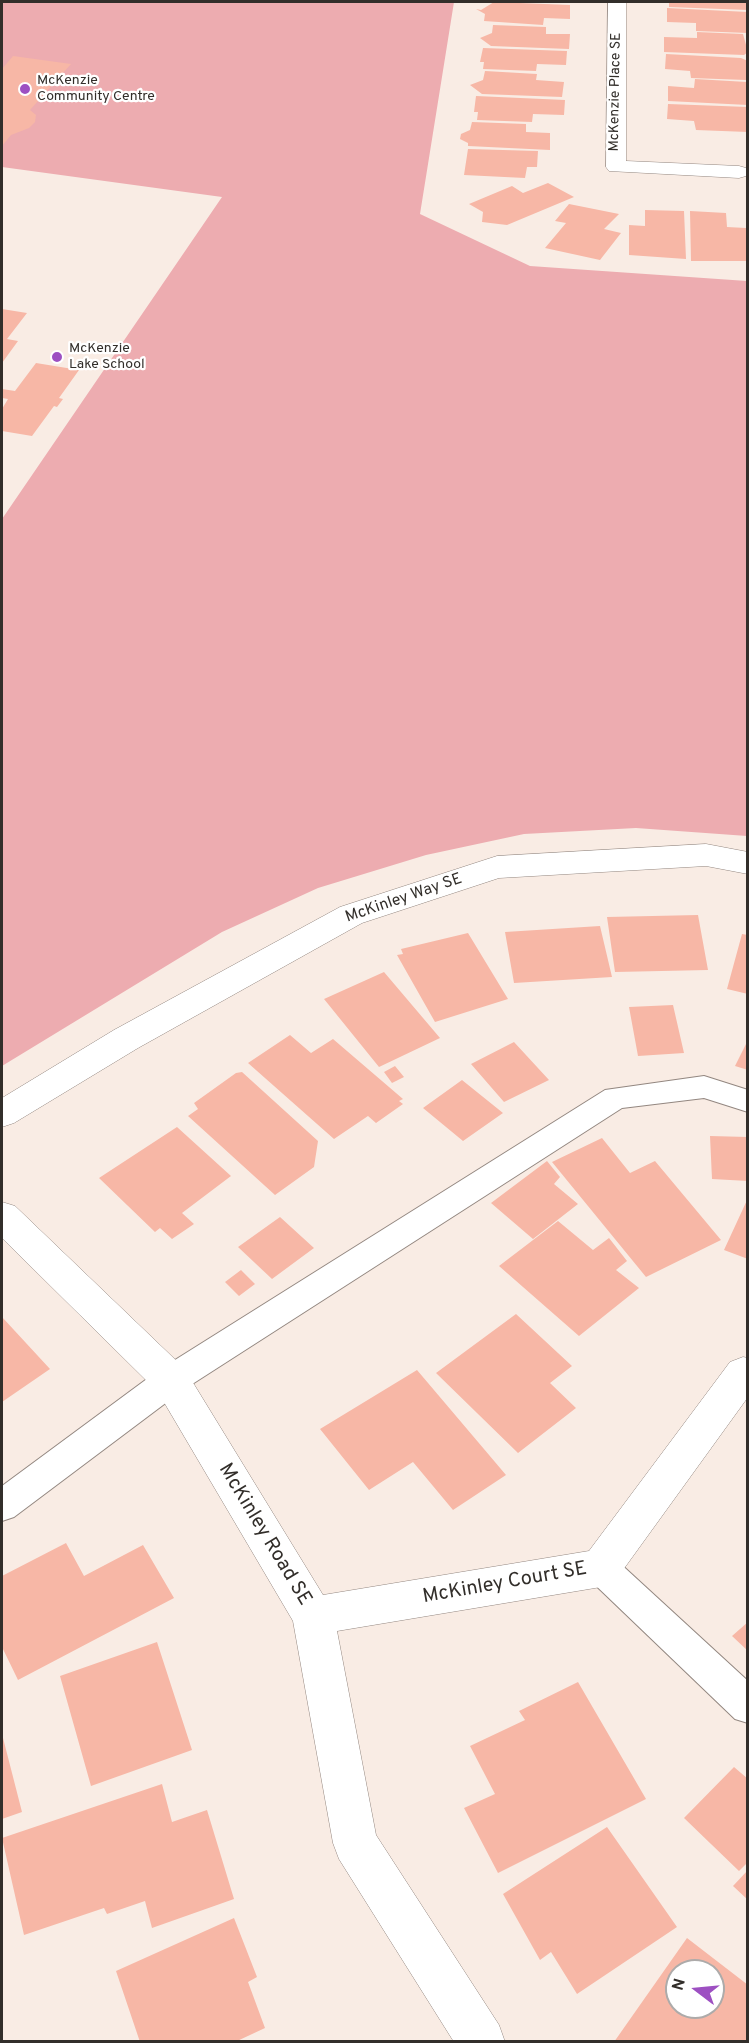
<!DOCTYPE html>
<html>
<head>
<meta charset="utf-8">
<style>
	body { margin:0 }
	#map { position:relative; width:749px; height:2043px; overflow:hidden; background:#f9ece4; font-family:Overpass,sans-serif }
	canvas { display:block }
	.frame { position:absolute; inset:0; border:3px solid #322e2a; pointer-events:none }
	.north { position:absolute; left:665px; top:1959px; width:60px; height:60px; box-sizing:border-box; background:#fff; border:2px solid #adabaa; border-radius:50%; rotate:286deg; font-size:16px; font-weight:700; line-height:24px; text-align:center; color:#322e2a }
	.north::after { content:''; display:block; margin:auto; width:21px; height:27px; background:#9d50c2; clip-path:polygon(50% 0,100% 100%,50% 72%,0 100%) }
</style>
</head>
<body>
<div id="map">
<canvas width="749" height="2043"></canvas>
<div class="frame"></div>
<div class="north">N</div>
</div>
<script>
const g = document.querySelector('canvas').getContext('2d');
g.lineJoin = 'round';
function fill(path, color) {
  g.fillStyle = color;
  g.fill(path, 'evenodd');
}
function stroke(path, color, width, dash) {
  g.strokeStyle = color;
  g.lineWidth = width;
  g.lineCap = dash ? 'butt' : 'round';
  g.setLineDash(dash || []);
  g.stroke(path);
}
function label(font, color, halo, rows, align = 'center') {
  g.font = font + ' Overpass,sans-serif';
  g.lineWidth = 4.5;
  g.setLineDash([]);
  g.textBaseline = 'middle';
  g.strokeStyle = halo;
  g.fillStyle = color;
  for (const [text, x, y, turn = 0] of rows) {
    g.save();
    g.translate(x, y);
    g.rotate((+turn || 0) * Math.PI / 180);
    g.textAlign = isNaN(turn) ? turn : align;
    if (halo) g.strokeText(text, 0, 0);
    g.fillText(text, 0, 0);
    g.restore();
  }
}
fill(new Path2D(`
	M 2,2 L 454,2 L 420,214 L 530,266 L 747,281 L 747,836 L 636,828 L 524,834 L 426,855 L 318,888 L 222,932 L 2,1066 L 2,519 L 222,197 L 2,167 Z`), '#edacb0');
fill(new Path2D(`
	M 494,2 L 570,5 L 570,19 L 544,18 L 543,25 L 484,21 L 485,14 L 476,9 L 481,10 Z
	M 669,2 L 748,2 L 748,10 L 669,7 Z
	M 667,8 L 748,12 L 748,33 L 696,31 L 696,23 L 667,22 Z
	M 493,25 L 546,27 L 546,34 L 570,34 L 569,49 L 491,46 L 480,38 L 492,33 Z
	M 697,32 L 743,34 L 748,52 L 744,55 L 664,52 L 664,37 L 697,38 Z
	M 483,48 L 567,51 L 566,65 L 537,64 L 536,71 L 483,69 L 484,62 L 480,62 Z
	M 666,54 L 741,58 L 748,61 L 746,80 L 691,78 L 690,71 L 665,69 Z
	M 13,56 L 71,64 L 30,110 L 36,115 L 35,122 L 29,128 L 11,135 L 2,146 L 2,69 Z
	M 485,71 L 537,74 L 536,80 L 564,82 L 562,97 L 482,94 L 470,85 L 483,80 Z
	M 695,79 L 747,82 L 748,105 L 668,101 L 668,86 L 694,88 Z
	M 476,96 L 565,100 L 564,115 L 533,114 L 532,122 L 477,120 L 478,112 L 474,112 Z
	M 668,104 L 748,107 L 748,132 L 696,130 L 694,121 L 667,119 Z
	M 472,122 L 526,124 L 526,132 L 550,133 L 550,150 L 468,146 L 468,143 L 460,139 L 461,134 L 470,130 Z
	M 468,149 L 538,151 L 537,167 L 527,167 L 525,178 L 464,175 Z
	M 548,183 L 574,197 L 507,225 L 482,222 L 483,212 L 469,204 L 512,186 L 523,193 Z
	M 569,204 L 619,214 L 604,229 L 621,233 L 600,260 L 545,248 L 566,223 L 555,221 Z
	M 645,210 L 684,211 L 686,259 L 629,255 L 629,225 L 645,226 Z
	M 690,211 L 726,213 L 727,227 L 746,228 L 748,261 L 691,261 Z
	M 2,309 L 27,313 L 7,339 L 18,341 L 2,363 Z
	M 36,363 L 79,370 L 59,398 L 63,399 L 57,407 L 54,406 L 32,436 L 2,431 L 2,409 L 8,399 L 2,398 L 2,389 L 15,391 Z
	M 698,915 L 708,970 L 615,972 L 607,917 Z
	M 600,926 L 612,977 L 514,983 L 505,932 Z
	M 468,933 L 508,999 L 435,1022 L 397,955 L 403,954 L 401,949 Z
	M 742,934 L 748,935 L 748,994 L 727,989 Z
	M 384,972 L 440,1038 L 379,1067 L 324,999 Z
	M 673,1005 L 684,1053 L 638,1056 L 629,1007 Z
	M 290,1035 L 311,1053 L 333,1039 L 403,1099 L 399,1101 L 403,1104 L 376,1123 L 368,1116 L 334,1139 L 248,1063 Z
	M 748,1040 L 748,1070 L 735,1066 Z
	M 514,1042 L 549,1080 L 504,1102 L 471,1064 Z
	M 395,1066 L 404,1077 L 392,1083 L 384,1072 Z
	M 242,1072 L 318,1141 L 314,1167 L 275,1195 L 188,1116 L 198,1109 L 194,1103 L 236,1073 Z
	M 462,1080 L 503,1113 L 463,1141 L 423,1108 Z
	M 177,1127 L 231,1176 L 182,1213 L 194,1224 L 172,1239 L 160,1228 L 155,1232 L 99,1178 Z
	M 710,1136 L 748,1137 L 748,1181 L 712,1179 Z
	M 602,1138 L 630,1173 L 655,1161 L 721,1240 L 646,1277 L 552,1162 Z
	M 547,1161 L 560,1177 L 554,1184 L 578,1204 L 533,1239 L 491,1203 Z
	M 748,1198 L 748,1259 L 724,1250 Z
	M 280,1217 L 314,1248 L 272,1279 L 238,1247 Z
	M 558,1221 L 593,1250 L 609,1238 L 627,1261 L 616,1270 L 639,1288 L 579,1336 L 499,1266 Z
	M 241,1270 L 255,1284 L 239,1296 L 225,1282 Z
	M 516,1314 L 572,1366 L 550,1383 L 576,1408 L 518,1453 L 436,1373 Z
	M 2,1317 L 50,1369 L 2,1402 Z
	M 417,1370 L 506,1475 L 453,1510 L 413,1462 L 369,1490 L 320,1429 Z
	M 66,1543 L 84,1576 L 143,1545 L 174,1598 L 18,1680 L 2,1647 L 2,1576 Z
	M 748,1622 L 748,1651 L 732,1636 Z
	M 157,1642 L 192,1750 L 91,1786 L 60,1676 Z
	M 578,1682 L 646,1799 L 498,1873 L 464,1808 L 495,1794 L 470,1746 L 525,1720 L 519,1711 Z
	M 2,1734 L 22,1812 L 2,1819 Z
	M 734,1767 L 748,1779 L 748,1862 L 739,1871 L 684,1818 Z
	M 162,1784 L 172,1822 L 207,1810 L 234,1899 L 152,1928 L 145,1901 L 107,1914 L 104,1908 L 24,1935 L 2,1838 Z
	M 607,1827 L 677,1927 L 577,1994 L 551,1952 L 540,1960 L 503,1894 Z
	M 748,1870 L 748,1900 L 733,1886 Z
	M 234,1918 L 257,1977 L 248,1982 L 265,2028 L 235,2042 L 140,2042 L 116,1971 Z
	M 687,1938 L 748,1985 L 748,2042 L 614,2042 ZM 677,1971 L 713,1971 L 713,2007 L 677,2007 Z`), '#f7b7a6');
const service = new Path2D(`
	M 704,1076 L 748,1090 L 748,1112 L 704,1098 L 622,1108 L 183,1390 L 14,1517 L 2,1521 L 2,1486 L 159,1370 L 605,1090 Z
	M 601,1552 L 613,1557 L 748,1681 L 748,1723 L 735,1719 L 589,1579 L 583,1568 L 589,1557 Z`);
const minor = new Path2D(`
	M 608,2 L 626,2 L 626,161 L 739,166 L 746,168 L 746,176 L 739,178 L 609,171 L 606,167 Z
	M 706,844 L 748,852 L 748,874 L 706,866 L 499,878 L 362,923 L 138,1048 L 14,1123 L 2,1127 L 2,1098 L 114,1030 L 340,907 L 497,856 Z
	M 2,1202 L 15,1206 L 184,1368 L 323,1595 L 589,1551 L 730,1362 L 743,1357 L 748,1358 L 748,1397 L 615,1581 L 601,1587 L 337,1631 L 376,1835 L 499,2025 L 505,2042 L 454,2042 L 339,1859 L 333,1843 L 293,1621 L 158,1392 L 2,1238 Z`);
stroke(service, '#938780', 2);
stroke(minor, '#938780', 1);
fill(service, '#fff');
fill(minor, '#fff');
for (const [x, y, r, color] of [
	[25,89,6,"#9d50c2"],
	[57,357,6,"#9d50c2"]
]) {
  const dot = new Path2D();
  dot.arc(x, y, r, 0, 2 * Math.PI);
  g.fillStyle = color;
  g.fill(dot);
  stroke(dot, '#fff', 2);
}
label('14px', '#322e2a', '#fff', [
	["McKenzie",37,81],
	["Community Centre",37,97],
	["McKenzie",69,349],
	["Lake School",69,365]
], 'left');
label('14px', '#322e2a', '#fff', [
	["McKenzie Place SE",616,92,-89]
]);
label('16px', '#322e2a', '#fff', [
	["McKinley Way SE",404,899,-19]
]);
label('20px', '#322e2a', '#fff', [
	["McKinley Road SE",264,1535,59],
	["McKinley Court SE",505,1584,-10]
]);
</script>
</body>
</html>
